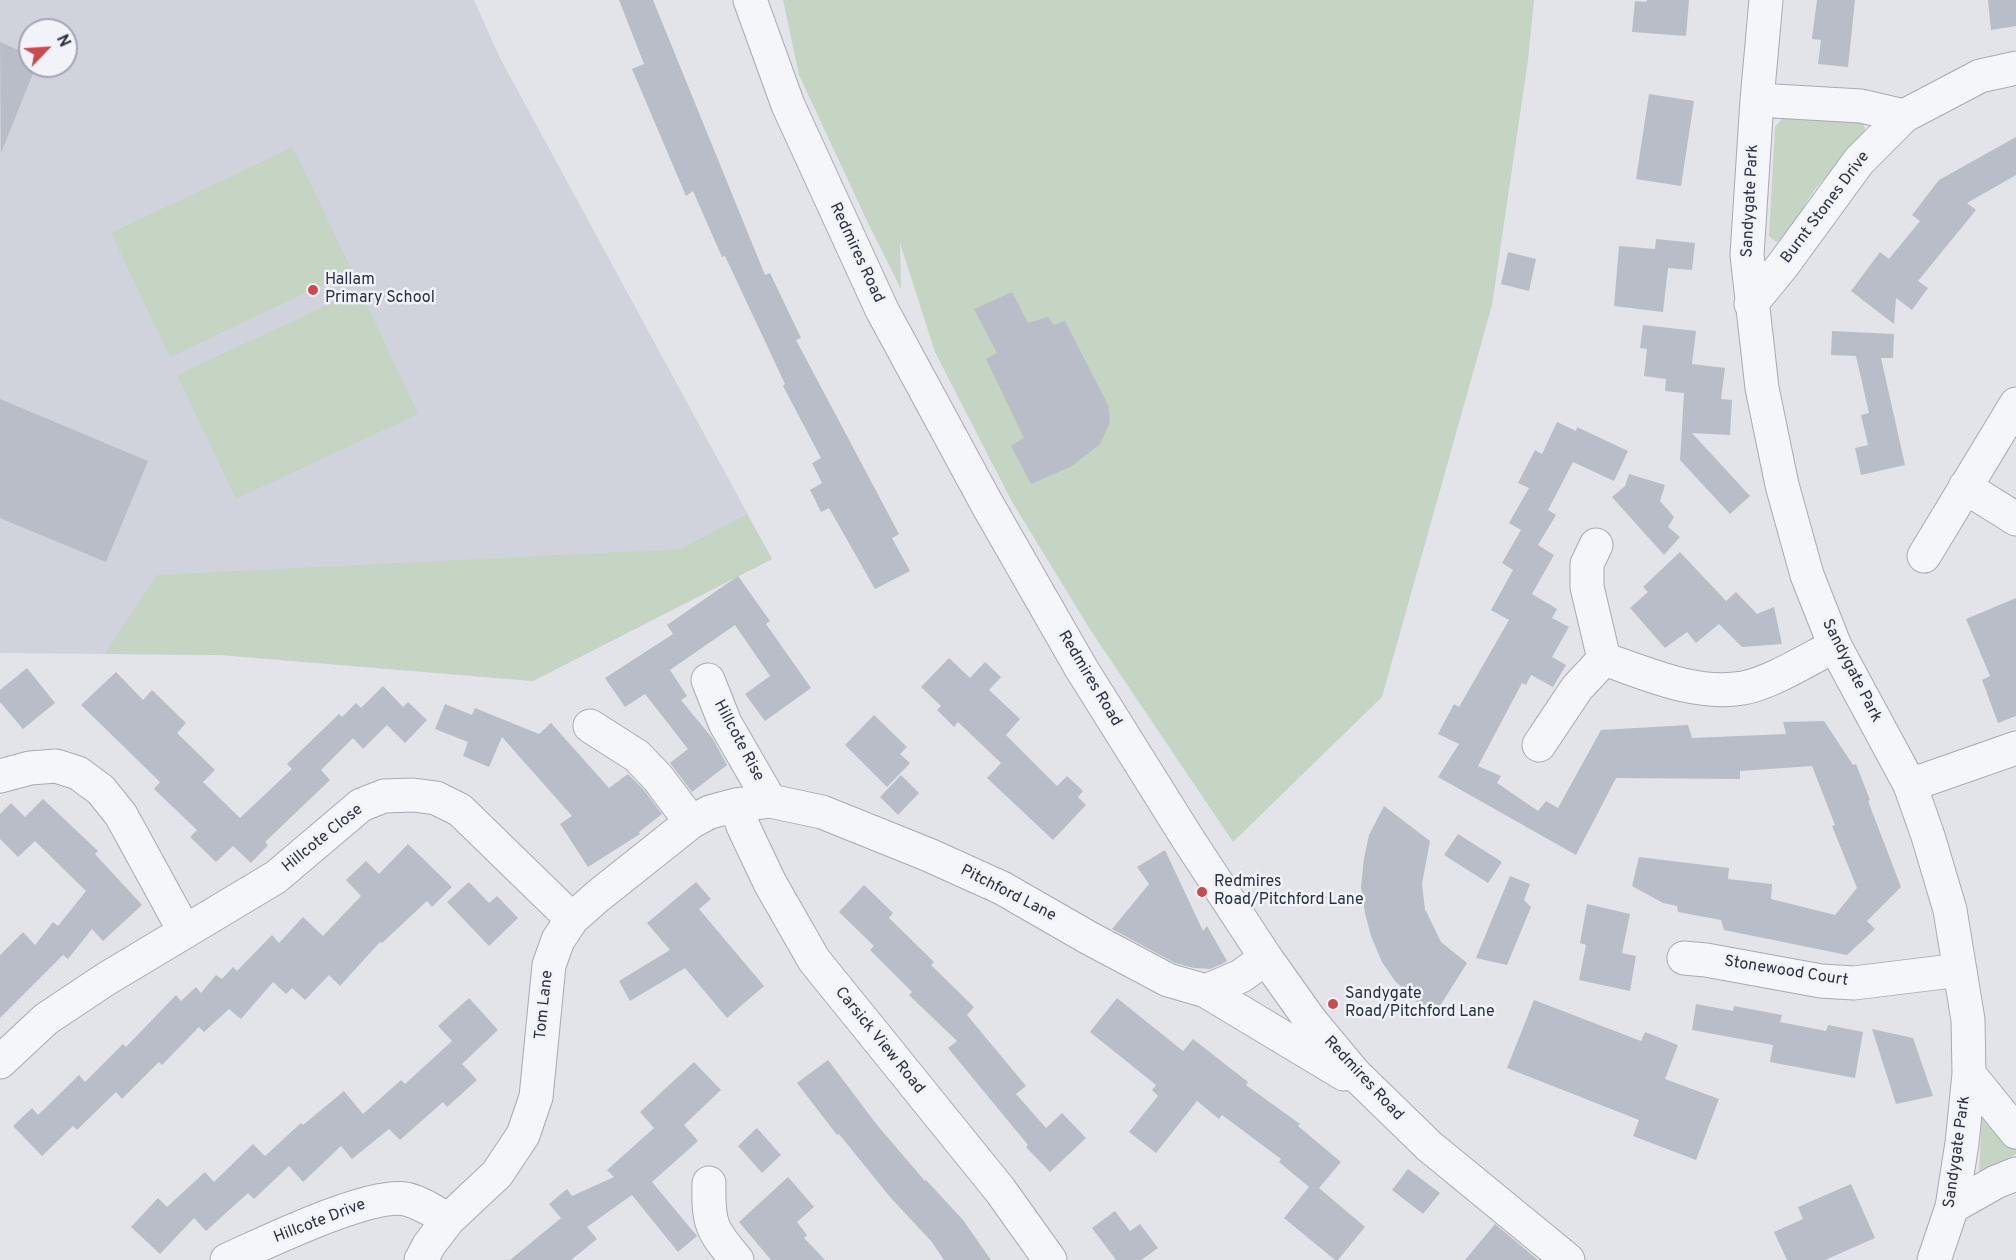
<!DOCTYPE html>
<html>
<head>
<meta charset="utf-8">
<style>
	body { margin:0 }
	#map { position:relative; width:2016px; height:1260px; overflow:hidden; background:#e2e4ea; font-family:Overpass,sans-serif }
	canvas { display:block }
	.north { position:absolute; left:18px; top:18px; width:60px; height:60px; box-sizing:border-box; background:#f2f3f8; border:2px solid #a2a5af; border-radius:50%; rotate:65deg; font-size:16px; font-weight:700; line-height:24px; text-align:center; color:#2a3042 }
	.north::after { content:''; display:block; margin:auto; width:21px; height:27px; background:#cf484c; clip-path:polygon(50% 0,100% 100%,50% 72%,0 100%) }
</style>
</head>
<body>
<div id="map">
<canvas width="2016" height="1260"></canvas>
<div class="north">N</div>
</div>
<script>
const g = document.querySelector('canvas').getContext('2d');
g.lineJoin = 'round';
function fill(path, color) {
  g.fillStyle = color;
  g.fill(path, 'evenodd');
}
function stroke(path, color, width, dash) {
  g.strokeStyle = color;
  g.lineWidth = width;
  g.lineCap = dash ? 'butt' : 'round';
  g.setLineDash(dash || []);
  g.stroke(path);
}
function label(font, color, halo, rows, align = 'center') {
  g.font = font + ' Overpass,sans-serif';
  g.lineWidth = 5;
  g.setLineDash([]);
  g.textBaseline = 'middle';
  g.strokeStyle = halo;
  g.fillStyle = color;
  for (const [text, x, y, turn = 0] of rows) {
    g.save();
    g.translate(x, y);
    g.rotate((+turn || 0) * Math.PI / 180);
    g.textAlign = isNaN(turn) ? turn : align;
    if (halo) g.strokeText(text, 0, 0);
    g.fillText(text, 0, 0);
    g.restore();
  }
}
fill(new Path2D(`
	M 0,0 L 474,0 L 500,58 L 772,559 L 533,681 L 221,655 L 0,653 ZM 30,30 L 66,30 L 66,66 L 30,66 Z`), '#d0d3dc');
fill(new Path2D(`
	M 783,0 L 1534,0 L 1528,60 L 1492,305 L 1382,697 L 1233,842 L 1091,631 L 1011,500 L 935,352 L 900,243 L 901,289 L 868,223 L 799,75 Z
	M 1784,116 L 1858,118 L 1864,125 L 1866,133 C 1851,158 1826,172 1811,195 C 1800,211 1795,234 1776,242 L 1769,236 L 1775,127 Z
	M 293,147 L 352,271 L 170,357 L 111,233 Z
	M 360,290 L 418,414 L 236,499 L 177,375 Z
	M 747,514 L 772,559 L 533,681 L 221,655 L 105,654 L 157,575 L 681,549 Z
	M 1982,1111 L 2016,1145 L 2016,1154 L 1979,1176 Z`), '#c5d4c3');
fill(new Path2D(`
	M 619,0 L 653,0 L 765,275 L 770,273 L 801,338 L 796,340 L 899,534 L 892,538 L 910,571 L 875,589 L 829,508 L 821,512 L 810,490 L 822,483 L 812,463 L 821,458 L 783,386 L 785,384 L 725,256 L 722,257 L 693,191 L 686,196 L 632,69 L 644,64 Z
	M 1647,0 L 1689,0 L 1686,36 L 1632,32 L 1635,1 L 1646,2 Z
	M 1817,0 L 1855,0 L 1848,67 L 1818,64 L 1821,40 L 1812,39 Z
	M 1988,0 L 2016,0 L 2016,26 L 1991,30 Z
	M 0,42 L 30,55 L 30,66 L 36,66 L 1,153 Z
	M 1649,94 L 1694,101 L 1681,186 L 1636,179 Z
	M 2016,137 L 2016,175 L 1967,203 L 1976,210 L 1918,281 L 1928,288 L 1912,310 L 1896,298 L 1894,324 L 1851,291 L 1880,252 L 1889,259 L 1920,221 L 1912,215 L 1939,180 Z
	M 1656,239 L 1695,243 L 1692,270 L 1668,268 L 1663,312 L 1614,306 L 1619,246 L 1655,249 Z
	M 1508,252 L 1536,259 L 1529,291 L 1501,284 Z
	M 1012,292 L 1028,323 L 1048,317 L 1054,325 L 1065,321 L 1108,405 L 1110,422 L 1100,444 L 1072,466 L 1031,484 L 1011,446 L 1024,438 L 986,359 L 997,353 L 974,309 Z
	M 1643,325 L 1696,331 L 1692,364 L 1725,368 L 1721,399 L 1732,400 L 1730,435 L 1692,433 L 1750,496 L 1730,514 L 1680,460 L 1684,393 L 1665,391 L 1666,379 L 1644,376 L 1647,349 L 1640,348 Z
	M 1832,331 L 1894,334 L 1893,358 L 1881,358 L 1905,465 L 1861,475 L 1855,448 L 1868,445 L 1861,415 L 1869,413 L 1856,356 L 1831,355 Z
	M 0,399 L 148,461 L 106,562 L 0,518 Z
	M 1557,422 L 1576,431 L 1577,427 L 1628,451 L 1614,481 L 1573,462 L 1548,510 L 1556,515 L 1538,545 L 1554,555 L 1532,594 L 1557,609 L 1552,618 L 1569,627 L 1552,657 L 1566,665 L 1553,687 L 1531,675 L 1526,685 L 1522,683 L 1478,766 L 1501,776 L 1497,783 L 1538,811 L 1546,801 L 1558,808 L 1601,730 L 1688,725 L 1692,738 L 1786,734 L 1783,722 L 1824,721 L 1853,765 L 1856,764 L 1870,800 L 1868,801 L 1901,887 L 1867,921 L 1875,929 L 1847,955 L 1724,930 L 1721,920 L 1678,912 L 1677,906 L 1663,903 L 1632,886 L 1639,857 L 1729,868 L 1728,879 L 1772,884 L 1771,899 L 1835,915 L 1857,888 L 1832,826 L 1835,825 L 1812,766 L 1740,771 L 1740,779 L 1616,778 L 1576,855 L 1438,777 L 1459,744 L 1438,734 L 1454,704 L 1459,707 L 1509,620 L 1491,610 L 1513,570 L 1502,563 L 1521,530 L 1509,523 L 1529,488 L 1518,483 L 1535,450 L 1542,454 Z
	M 1629,474 L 1665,485 L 1660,501 L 1674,517 L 1668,527 L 1680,537 L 1664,555 L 1612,497 L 1625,486 Z
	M 1680,552 L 1726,601 L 1736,592 L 1757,614 L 1774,607 L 1782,644 L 1742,647 L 1719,624 L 1696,643 L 1687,632 L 1665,648 L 1630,608 L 1648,592 L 1643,587 Z
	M 738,576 L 770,621 L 766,624 L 811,688 L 765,721 L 745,694 L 770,676 L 735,625 L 670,670 L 687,696 L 681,700 L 713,739 L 727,765 L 692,792 L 670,763 L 688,749 L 645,694 L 625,707 L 605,678 L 673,634 L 667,625 Z
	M 2016,598 L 2016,716 L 1998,723 L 1982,680 L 1990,676 L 1966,619 Z
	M 949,658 L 970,678 L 985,662 L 1001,677 L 989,690 L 1020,719 L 1006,735 L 1057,786 L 1067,776 L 1083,791 L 1078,797 L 1086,805 L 1053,840 L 987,778 L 1001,763 L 958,722 L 954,727 L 937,710 L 941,706 L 921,687 Z
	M 27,668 L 55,703 L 23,729 L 0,702 L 0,690 Z
	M 116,672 L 143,700 L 152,690 L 186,723 L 177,733 L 215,770 L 203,782 L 240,818 L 292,769 L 287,764 L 339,714 L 342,717 L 356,703 L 361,708 L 383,686 L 403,707 L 408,702 L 427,720 L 405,743 L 387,725 L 363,749 L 353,738 L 321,770 L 330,780 L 265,842 L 268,845 L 251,863 L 233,846 L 216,862 L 190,837 L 197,830 L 154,789 L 160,782 L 81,705 Z
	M 445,704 L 472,715 L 475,708 L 539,734 L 551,723 L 609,788 L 628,774 L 644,790 L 662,814 L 639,832 L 640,834 L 588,867 L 560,824 L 572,816 L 502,737 L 489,767 L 463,756 L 468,742 L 435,729 Z
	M 874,715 L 907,747 L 900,754 L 910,763 L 887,787 L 845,745 Z
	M 901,775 L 919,793 L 898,815 L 880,797 Z
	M 43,799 L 98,851 L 95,854 L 142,905 L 103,941 L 92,929 L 68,959 L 63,955 L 0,1018 L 0,955 L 23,932 L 35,945 L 53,922 L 58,926 L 86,891 L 35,841 L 18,857 L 0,839 L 0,814 L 11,803 L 25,817 Z
	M 1384,806 L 1430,841 L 1422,884 L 1425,909 L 1441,942 L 1467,963 L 1433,1017 L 1395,981 L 1382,962 L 1371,936 L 1365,913 L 1361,887 L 1364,858 L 1369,835 Z
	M 1458,834 L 1502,862 L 1488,883 L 1444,855 Z
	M 408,844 L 452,887 L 432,907 L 427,901 L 382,943 L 380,942 L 340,986 L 329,975 L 305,1000 L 292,988 L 286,994 L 273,982 L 241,1019 L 229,1009 L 204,1032 L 199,1027 L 162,1065 L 159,1062 L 122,1099 L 116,1092 L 77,1130 L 73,1126 L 42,1156 L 13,1126 L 32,1108 L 38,1115 L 79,1075 L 85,1082 L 123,1044 L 126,1047 L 176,995 L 181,1001 L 196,987 L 201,993 L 216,975 L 222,979 L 233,967 L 237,971 L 272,935 L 279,943 L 303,917 L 323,936 L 361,896 L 346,880 L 366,861 L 379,874 Z
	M 1165,850 L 1203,931 L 1207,926 L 1227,961 L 1222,964 L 1210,969 L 1194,968 L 1175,963 L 1112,929 L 1149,884 L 1137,867 Z
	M 1510,876 L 1530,884 L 1524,900 L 1531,907 L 1507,965 L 1476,958 Z
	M 469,882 L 489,903 L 497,896 L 518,918 L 489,946 L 447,902 Z
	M 696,882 L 711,899 L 699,909 L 764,986 L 727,1018 L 685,968 L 630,1001 L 619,981 L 670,950 L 647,923 Z
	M 864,885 L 893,913 L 889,918 L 934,962 L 931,965 L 974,1007 L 967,1015 L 1026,1086 L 1016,1094 L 1046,1128 L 1062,1113 L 1086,1138 L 1050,1172 L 1026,1147 L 1028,1145 L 948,1048 L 957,1041 L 909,995 L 912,992 L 870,950 L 874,946 L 839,912 Z
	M 1587,904 L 1630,914 L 1622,953 L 1636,956 L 1630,991 L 1579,980 L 1586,945 L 1580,943 Z
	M 469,998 L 498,1030 L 462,1064 L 477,1080 L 447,1107 L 443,1102 L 400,1140 L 389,1129 L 352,1159 L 341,1146 L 303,1182 L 289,1166 L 254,1199 L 248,1193 L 206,1231 L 194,1218 L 160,1254 L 131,1227 L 158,1198 L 167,1207 L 205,1172 L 214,1182 L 253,1144 L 265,1156 L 301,1123 L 303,1125 L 344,1091 L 363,1114 L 401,1080 L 405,1084 L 452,1041 L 438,1026 Z
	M 1117,998 L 1183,1051 L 1193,1039 L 1248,1082 L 1246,1085 L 1300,1124 L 1298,1126 L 1341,1162 L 1319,1188 L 1365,1227 L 1338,1260 L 1335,1260 L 1284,1218 L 1309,1187 L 1279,1162 L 1281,1159 L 1222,1115 L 1219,1119 L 1197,1101 L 1156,1153 L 1129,1132 L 1158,1096 L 1152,1090 L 1156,1085 L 1090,1032 Z
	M 1534,1000 L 1641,1041 L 1645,1032 L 1678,1045 L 1665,1079 L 1719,1099 L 1696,1160 L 1633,1136 L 1639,1120 L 1507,1068 Z
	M 1696,1004 L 1733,1011 L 1734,1006 L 1782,1015 L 1780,1022 L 1826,1031 L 1828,1025 L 1863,1032 L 1855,1078 L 1770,1062 L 1773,1045 L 1692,1030 Z
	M 1872,1029 L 1913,1038 L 1933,1096 L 1896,1104 Z
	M 828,1060 L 877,1125 L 925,1181 L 926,1180 L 963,1220 L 991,1260 L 944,1260 L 931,1241 L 890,1197 L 839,1134 L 837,1135 L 797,1083 Z
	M 694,1062 L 721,1090 L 684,1125 L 698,1141 L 652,1182 L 697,1236 L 678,1252 L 632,1195 L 587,1227 L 597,1239 L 571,1260 L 510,1260 L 561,1218 L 549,1204 L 567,1189 L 572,1196 L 614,1177 L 607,1170 L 654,1128 L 640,1112 Z
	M 757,1128 L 781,1155 L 762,1173 L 738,1146 Z
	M 1408,1169 L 1440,1193 L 1423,1214 L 1392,1190 Z
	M 788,1177 L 814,1207 L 797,1222 L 807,1235 L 804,1238 L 825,1260 L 771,1260 L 739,1222 Z
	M 1851,1184 L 1875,1238 L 1825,1260 L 1787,1260 L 1774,1232 L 1803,1219 L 1798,1207 Z
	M 1115,1211 L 1130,1231 L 1140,1224 L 1158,1248 L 1141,1260 L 1116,1260 L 1092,1228 Z
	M 1495,1224 L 1538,1260 L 1465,1260 Z`), '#b9bdc7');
const minor = new Path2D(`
	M 750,0 L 788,105 L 882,310 L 987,504 L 1081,668 L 1188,839 L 1266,958 L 1310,1020 L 1354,1073 L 1429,1146 L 1568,1260
	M 1766,0 L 1757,100 L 1747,255 L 1762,388 L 1782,485 L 1807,575 L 1835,646 L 1910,785 L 1928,836 L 1950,910 L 1968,1020 L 1969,1074 L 1962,1143 L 1952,1207 L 1934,1260
	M 1757,100 L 1861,106 L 1904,116
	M 1751,304 L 1783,265 L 1859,161 L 1904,116 L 1980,76 L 2016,68
	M 1965,487 L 2016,519
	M 1596,545 L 1587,564 L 1587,587 L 1604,659
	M 1924,556 L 2016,404
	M 708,680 L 725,723 L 770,801
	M 590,726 L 637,756 L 658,778 L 691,822
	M 1539,745 L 1577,688 L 1604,659 C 1648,674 1695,696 1743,688 C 1771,683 1808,659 1835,646
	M 0,776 L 30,768 L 56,766 L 78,773 L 101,790 L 121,815 L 185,932
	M 1910,785 L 2016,748
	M 736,805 L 743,826 L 770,883 L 814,960 L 1000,1190 L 1050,1260
	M 1684,958 L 1706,960 L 1821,981 L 1854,983 L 1960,970
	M 1206,991 L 1344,1074
	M 0,1062 L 46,1019 L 106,979 L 276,877 L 361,805 L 384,796 L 413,795 L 436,798 L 460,810 L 572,919
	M 1969,1074 L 2016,1132
	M 709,1183 C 708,1223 711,1230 737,1260
	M 1952,1207 L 1996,1182 L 2016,1174
	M 227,1260 C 265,1243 369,1192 406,1199 C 422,1203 435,1212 448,1220
	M 421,1260 L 429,1245 L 448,1220 L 497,1174 L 523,1135 L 536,1097 L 549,965 L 558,940 L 572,919 L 598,896 L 691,822 L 710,812 L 736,805 L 770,801 L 822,812 L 929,855 L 1002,888 L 1089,938 L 1168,980 L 1206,991 L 1241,976 L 1266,958`);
stroke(minor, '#a7aab4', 35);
stroke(minor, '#f5f6f9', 33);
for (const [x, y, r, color] of [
	[313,290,6,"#cf484c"],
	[1202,892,6,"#cf484c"],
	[1333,1004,6,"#cf484c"]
]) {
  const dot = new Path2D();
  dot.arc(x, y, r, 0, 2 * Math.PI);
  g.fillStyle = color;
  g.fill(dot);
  stroke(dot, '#f2f3f8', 2);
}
label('16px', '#2a3042', '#f2f3f8', [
	["Sandygate Park",1751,201,-87],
	["Burnt Stones Drive",1826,208,-53],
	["Redmires Road",856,253,65],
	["Sandygate Park",1851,671,63],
	["Redmires Road",1089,679,59],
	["Hillcote Rise",738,741,62],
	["Hillcote Close",323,839,-39],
	["Pitchford Lane",1008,894,27],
	["Stonewood Court",1786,972,9],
	["Tom Lane",545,1005,-84],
	["Carsick View Road",879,1041,51],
	["Redmires Road",1363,1079,47],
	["Sandygate Park",1958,1152,-82],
	["Hillcote Drive",320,1222,-21]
]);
label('16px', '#2a3042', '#f2f3f8', [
	["Hallam",325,281],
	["Primary School",325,299],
	["Redmires",1214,883],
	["Road/Pitchford Lane",1214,901],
	["Sandygate",1345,995],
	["Road/Pitchford Lane",1345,1013]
], 'left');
</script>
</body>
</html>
